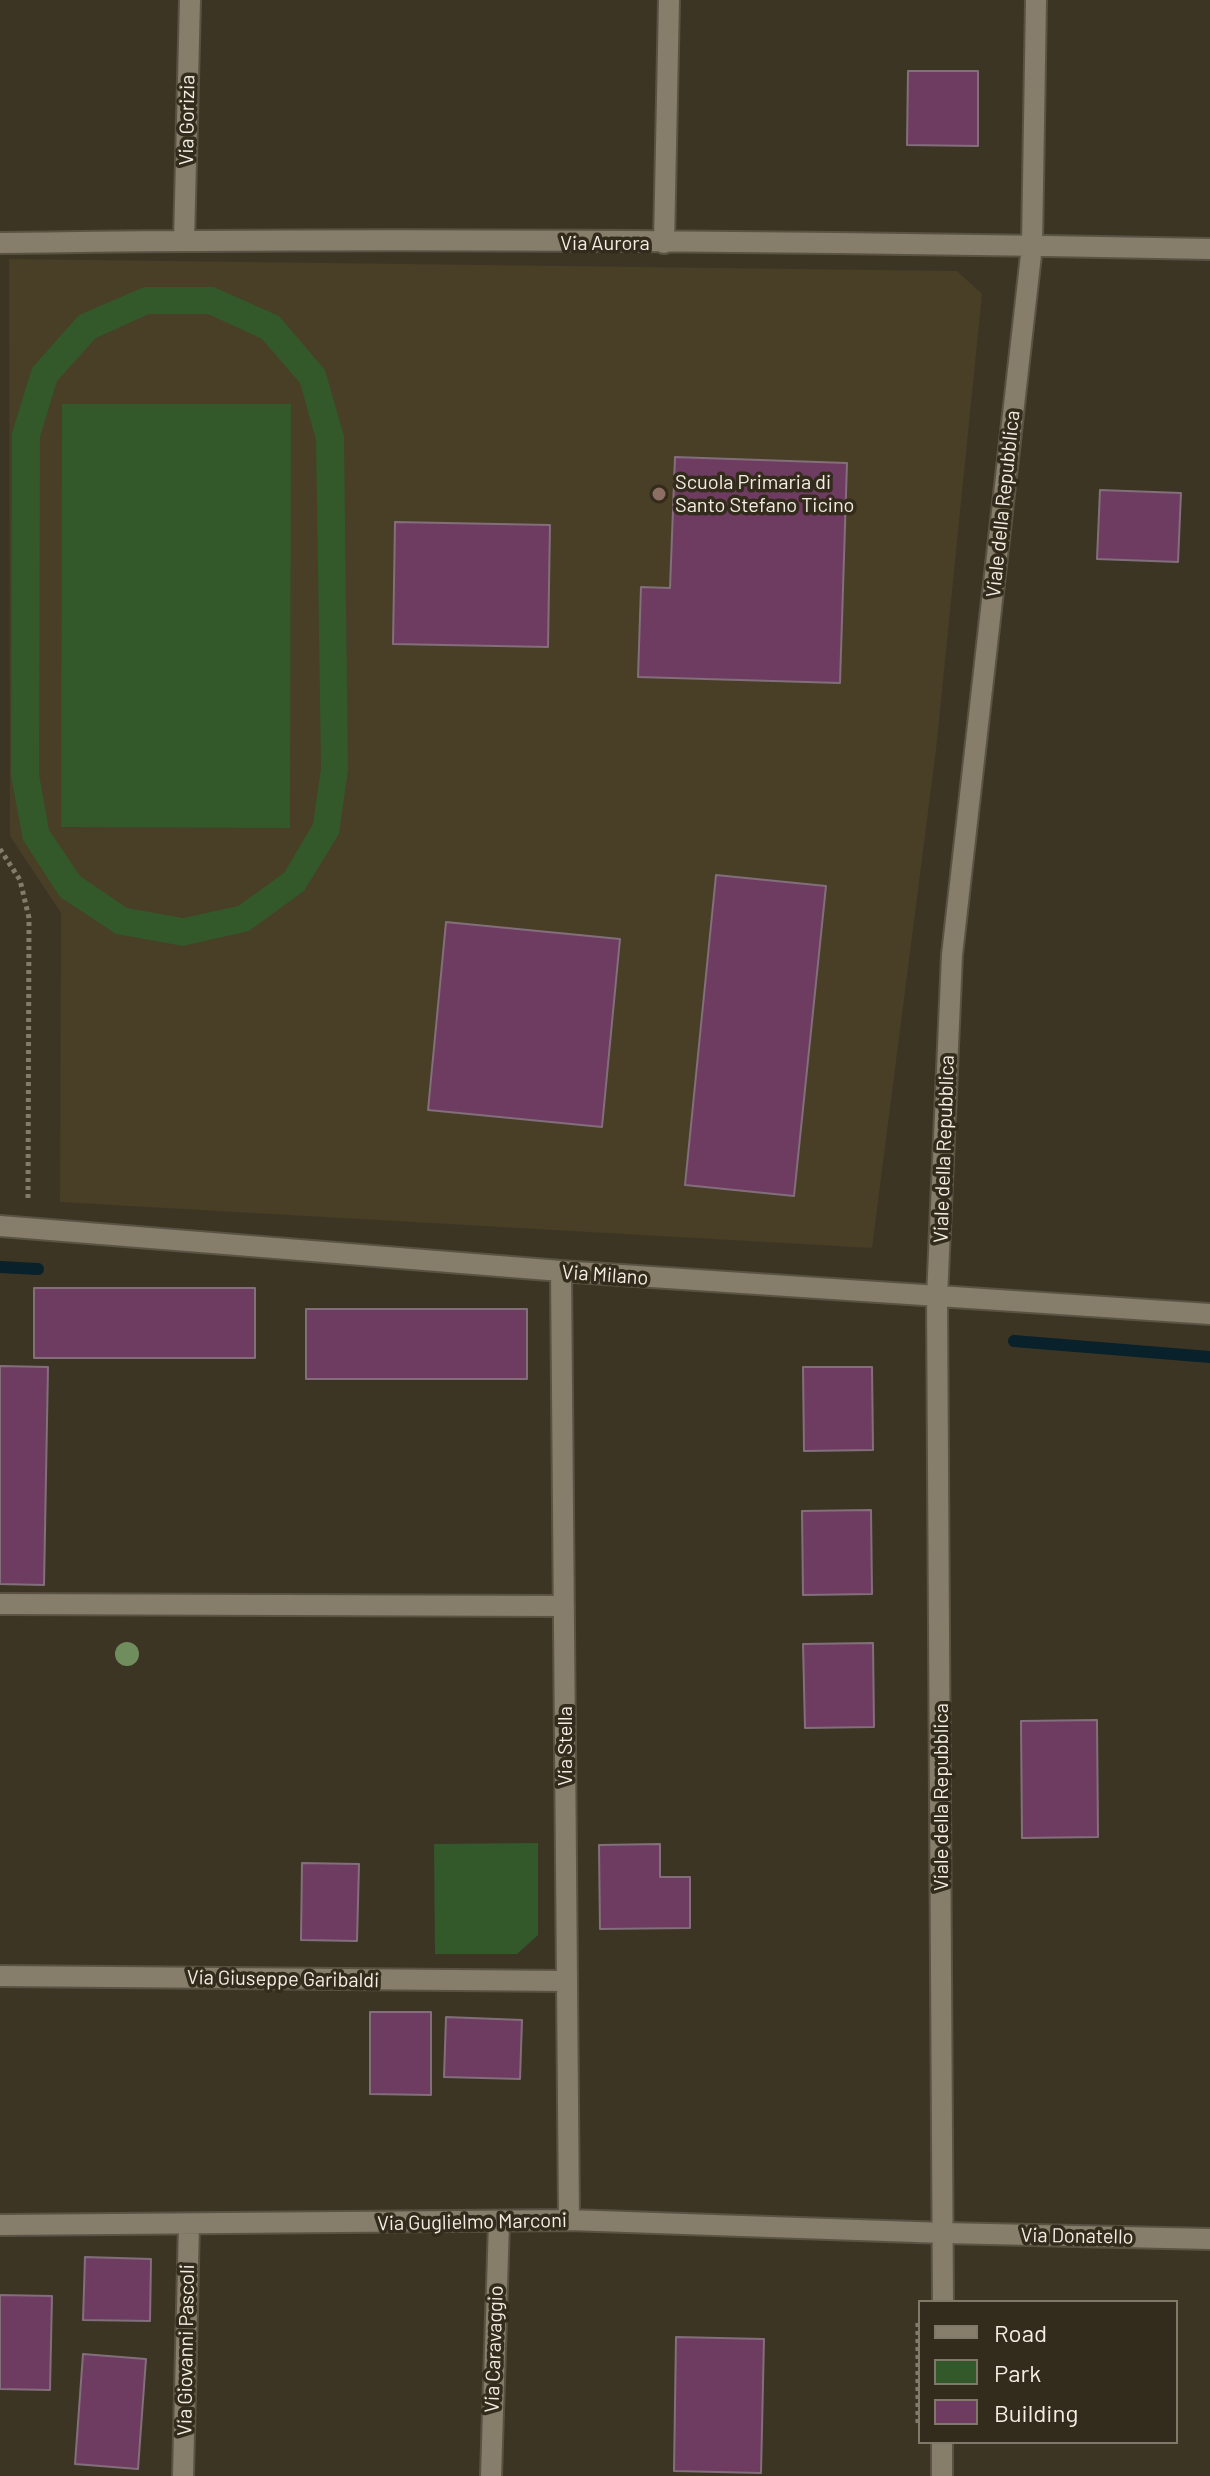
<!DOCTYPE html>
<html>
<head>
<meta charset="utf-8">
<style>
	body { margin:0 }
	#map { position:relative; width:1210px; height:2476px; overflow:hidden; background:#3d3524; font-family:Barlow,sans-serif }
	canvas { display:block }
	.legend { position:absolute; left:918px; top:2300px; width:260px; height:144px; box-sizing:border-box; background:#332b1b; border:2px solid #80796b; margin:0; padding:10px 14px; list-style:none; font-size:24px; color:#f3eee4 }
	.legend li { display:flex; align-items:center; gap:16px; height:40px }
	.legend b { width:40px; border:2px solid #80796b }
</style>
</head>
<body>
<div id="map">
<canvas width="1210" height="2476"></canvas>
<ul class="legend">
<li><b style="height:10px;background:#867d6a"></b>Road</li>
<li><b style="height:22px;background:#33582a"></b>Park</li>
<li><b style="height:22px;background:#6f3c61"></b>Building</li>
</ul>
</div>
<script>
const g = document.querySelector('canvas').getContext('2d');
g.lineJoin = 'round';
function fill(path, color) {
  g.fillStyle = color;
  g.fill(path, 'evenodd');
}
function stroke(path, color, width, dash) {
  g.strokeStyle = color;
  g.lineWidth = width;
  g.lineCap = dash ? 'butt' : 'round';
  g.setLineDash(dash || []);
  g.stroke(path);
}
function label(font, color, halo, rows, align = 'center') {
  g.font = font + ' Barlow,sans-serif';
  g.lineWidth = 7;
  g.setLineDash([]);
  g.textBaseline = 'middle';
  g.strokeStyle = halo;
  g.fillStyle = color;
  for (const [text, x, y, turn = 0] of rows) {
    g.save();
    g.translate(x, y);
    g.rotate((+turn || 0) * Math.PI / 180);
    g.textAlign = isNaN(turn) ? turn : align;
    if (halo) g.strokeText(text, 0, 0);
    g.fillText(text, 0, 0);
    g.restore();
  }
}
fill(new Path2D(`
	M 9,259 L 957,271 L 982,294 L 936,750 L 872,1248 L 60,1202 L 61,913 L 10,836 Z`), '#493e26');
fill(new Path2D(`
	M 144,287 L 214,287 L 279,316 L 325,370 L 344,436 L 348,770 L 339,834 L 304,891 L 249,931 L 183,946 L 116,934 L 60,897 L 23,840 L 11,776 L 12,433 L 32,368 L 79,315 ZM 149,314 L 208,314 L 262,339 L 300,383 L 316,440 L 321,768 L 313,824 L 284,873 L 238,906 L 183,918 L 127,908 L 80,876 L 49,830 L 39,774 L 40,437 L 57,381 L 96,338 Z
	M 62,404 L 291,404 L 290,828 L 61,827 Z
	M 538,1843 L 538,1935 L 517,1954 L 435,1954 L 434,1844 Z`), '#33582a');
stroke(new Path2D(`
	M 0,1267 L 38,1269
	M 1014,1341 L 1210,1357`), '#09212b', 12);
const building = new Path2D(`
	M 908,71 L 978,71 L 978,146 L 907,145 Z
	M 675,457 L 847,463 L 840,683 L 638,677 L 641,587 L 670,588 Z
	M 1100,490 L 1181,493 L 1178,562 L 1097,559 Z
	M 395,522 L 550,525 L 548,647 L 393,644 Z
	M 716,875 L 826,886 L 794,1196 L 685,1185 Z
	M 446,922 L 620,939 L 602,1127 L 428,1110 Z
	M 34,1288 L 255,1288 L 255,1358 L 34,1358 Z
	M 306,1309 L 527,1309 L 527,1379 L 306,1379 Z
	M 0,1366 L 48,1367 L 44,1585 L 0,1584 Z
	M 803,1367 L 872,1367 L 873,1450 L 804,1451 Z
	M 871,1510 L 872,1594 L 803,1595 L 802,1511 Z
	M 873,1643 L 874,1727 L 805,1728 L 803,1644 Z
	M 1097,1720 L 1098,1837 L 1022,1838 L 1021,1721 Z
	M 660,1844 L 660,1877 L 690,1877 L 690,1928 L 600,1929 L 599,1845 Z
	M 302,1863 L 359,1864 L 357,1941 L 301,1940 Z
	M 370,2012 L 431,2012 L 431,2095 L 370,2094 Z
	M 446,2017 L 522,2020 L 520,2079 L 444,2077 Z
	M 85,2257 L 151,2259 L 150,2321 L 83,2320 Z
	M 0,2295 L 52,2296 L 50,2390 L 0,2389 Z
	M 676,2337 L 764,2339 L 761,2473 L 674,2471 Z
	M 83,2354 L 146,2359 L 138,2469 L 75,2464 Z`);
fill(building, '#6f3c61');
stroke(building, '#826f7b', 2);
const minor = new Path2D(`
	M 184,241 L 190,0
	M 0,243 C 403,237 807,241 1210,249
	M 664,243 L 669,0
	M 0,1226 L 561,1271 L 1210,1314
	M 561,1271 L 569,2220
	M 0,1604 L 564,1606
	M 0,1976 L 567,1981
	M 0,2225 L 569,2220 L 944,2233 L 1210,2239
	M 943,2302 L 937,1298 L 952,955 L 1032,246 L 1036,0
	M 183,2476 L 189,2224
	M 491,2476 L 499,2222
	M 942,2476 L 942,2442`);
stroke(minor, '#5a5344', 24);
stroke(new Path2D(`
	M 0,849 L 20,880 L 29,918 L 28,1199
	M 918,2423 L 918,2321`), '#837c6d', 5, [4, 4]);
stroke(minor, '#867d6a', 20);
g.fillStyle = '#708d5d';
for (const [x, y] of [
	[127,1654]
]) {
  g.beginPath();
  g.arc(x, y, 12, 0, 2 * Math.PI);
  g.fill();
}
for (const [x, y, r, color] of [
	[659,494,8,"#8d6e63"]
]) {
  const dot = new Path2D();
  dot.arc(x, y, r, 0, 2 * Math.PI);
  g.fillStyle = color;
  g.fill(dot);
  stroke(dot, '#332b1b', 3);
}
label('20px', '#f3eee4', '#332b1b', [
	["Via Gorizia",187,120,-89],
	["Via Aurora",605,243],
	["Viale della Repubblica",1003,504,-84],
	["Viale della Repubblica",944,1149,-88],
	["Via Milano",605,1275,4],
	["Via Stella",565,1746,-90],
	["Viale della Repubblica",941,1797,-90],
	["Via Giuseppe Garibaldi",283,1979,1],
	["Via Guglielmo Marconi",472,2222,-1],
	["Via Donatello",1077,2236,1],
	["Via Caravaggio",494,2349,-88],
	["Via Giovanni Pascoli",186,2350,-89]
]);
label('20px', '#f3eee4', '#332b1b', [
	["Scuola Primaria di",675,482],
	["Santo Stefano Ticino",675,505]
], 'left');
</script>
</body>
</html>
